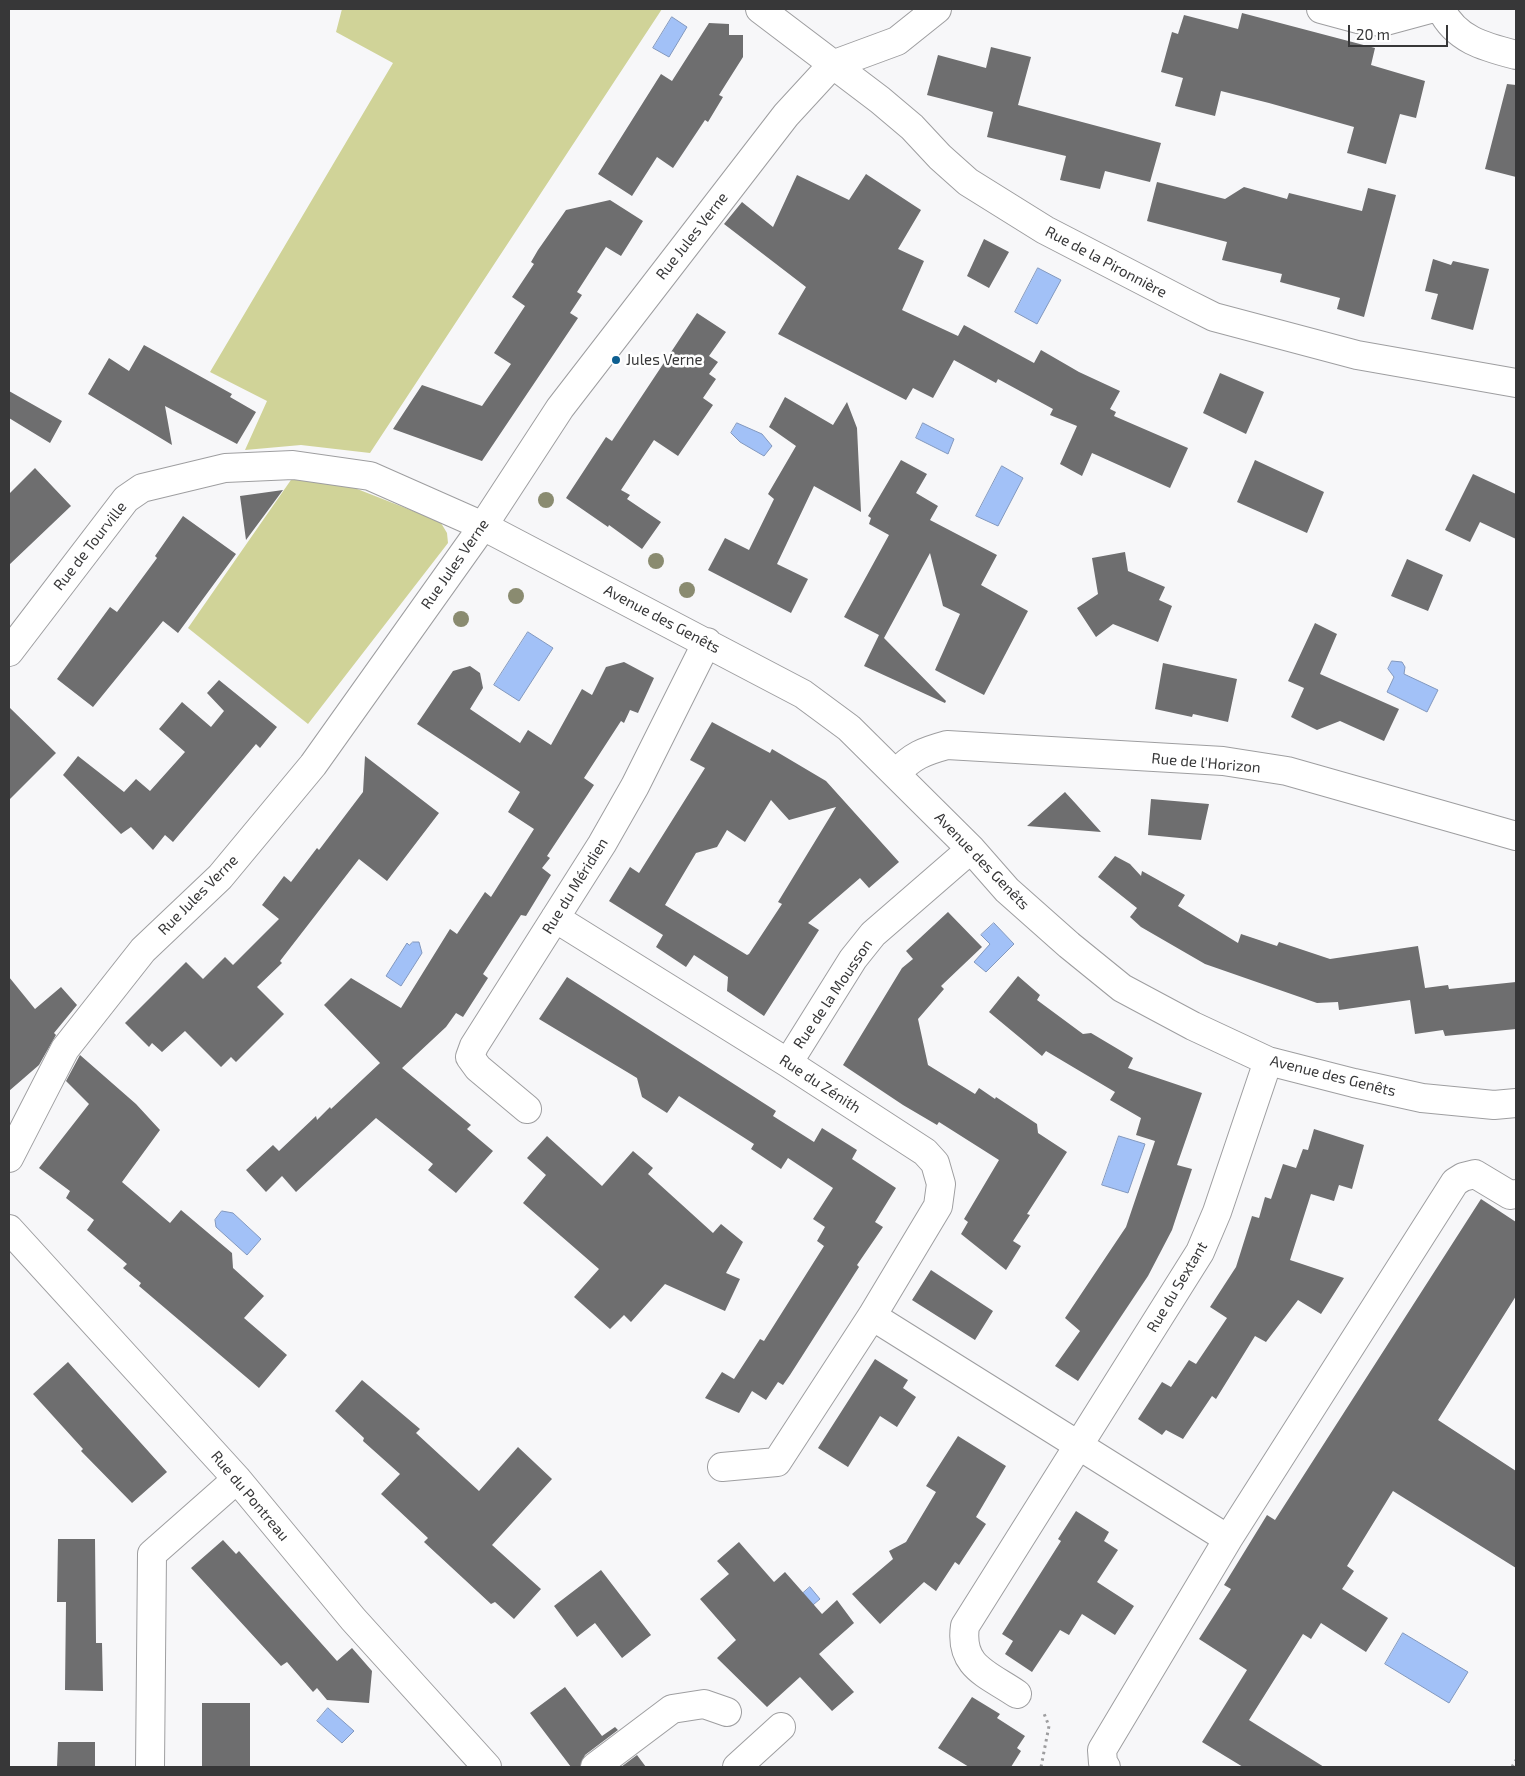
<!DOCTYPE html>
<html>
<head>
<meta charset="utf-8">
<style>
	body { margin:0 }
	#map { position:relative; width:1525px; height:1776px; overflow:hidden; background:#f7f7f9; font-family:"Exo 2",sans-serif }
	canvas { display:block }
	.frame { position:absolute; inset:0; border:10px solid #373738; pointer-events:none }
	.scale { position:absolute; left:1348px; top:25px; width:100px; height:22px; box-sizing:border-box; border:2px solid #373738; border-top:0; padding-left:6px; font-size:15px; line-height:18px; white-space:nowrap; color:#373738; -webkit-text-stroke:4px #fff; paint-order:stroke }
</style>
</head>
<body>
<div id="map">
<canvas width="1525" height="1776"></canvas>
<div class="frame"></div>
<div class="scale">20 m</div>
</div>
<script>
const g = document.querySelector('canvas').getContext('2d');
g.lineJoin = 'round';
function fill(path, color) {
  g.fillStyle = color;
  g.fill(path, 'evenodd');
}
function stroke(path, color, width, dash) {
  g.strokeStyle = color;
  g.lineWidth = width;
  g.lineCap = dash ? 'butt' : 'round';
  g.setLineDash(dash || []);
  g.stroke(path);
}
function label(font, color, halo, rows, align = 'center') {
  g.font = font + ' "Exo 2",sans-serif';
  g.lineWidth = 5;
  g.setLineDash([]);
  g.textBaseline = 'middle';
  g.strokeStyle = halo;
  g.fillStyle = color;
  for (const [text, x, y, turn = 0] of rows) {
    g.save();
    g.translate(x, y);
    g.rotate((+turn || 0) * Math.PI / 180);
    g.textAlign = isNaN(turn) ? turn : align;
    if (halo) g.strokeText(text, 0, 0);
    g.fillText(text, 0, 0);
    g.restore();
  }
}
fill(new Path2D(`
	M 342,9 L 662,9 L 370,453 L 301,445 L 245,450 L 267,401 L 210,372 L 393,63 L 336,32 Z
	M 293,477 L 347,485 L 426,516 L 441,523 L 447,533 L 448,543 L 308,724 L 188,628 Z`), '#d0d398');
const water = new Path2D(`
	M 672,17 L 687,27 L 669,57 L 653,48 Z
	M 1038,268 L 1061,280 L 1037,324 L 1015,312 Z
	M 737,423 L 762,434 L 772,446 L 764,456 L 740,442 L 731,433 Z
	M 923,423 L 954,439 L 948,454 L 916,438 Z
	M 1002,466 L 1023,478 L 998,526 L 976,516 Z
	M 528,632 L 553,648 L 519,701 L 494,685 Z
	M 1392,661 L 1402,662 L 1405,667 L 1404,674 L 1438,690 L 1427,712 L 1387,692 L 1394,677 L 1388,669 Z
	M 994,923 L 1014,944 L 986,972 L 974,962 L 990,944 L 981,935 Z
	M 413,942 L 419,942 L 422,953 L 401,986 L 386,976 L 407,943 L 409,945 Z
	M 1119,1136 L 1145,1144 L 1128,1193 L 1102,1185 Z
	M 222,1211 L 233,1213 L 261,1239 L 247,1255 L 216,1227 L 215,1220 Z
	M 810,1587 L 820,1599 L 775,1637 L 766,1626 Z
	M 1403,1633 L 1468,1672 L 1449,1703 L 1385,1664 Z
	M 328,1708 L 354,1731 L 342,1743 L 317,1721 Z`);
fill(water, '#a2c1f7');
stroke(water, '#8298be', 1);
fill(new Path2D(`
	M 1242,13 L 1375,48 L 1371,65 L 1425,81 L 1416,118 L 1400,114 L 1386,164 L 1347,153 L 1354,127 L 1269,103 L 1221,91 L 1215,116 L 1175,106 L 1183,78 L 1161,72 L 1172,32 L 1178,34 L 1184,15 L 1238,29 Z
	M 709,23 L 729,24 L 729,35 L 743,35 L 743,57 L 719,95 L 723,97 L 708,122 L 705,120 L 673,168 L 657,157 L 632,196 L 598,174 L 661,74 L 672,81 Z
	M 991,47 L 1031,57 L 1018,105 L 1161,143 L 1150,182 L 1105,171 L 1100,189 L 1060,180 L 1066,156 L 987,137 L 993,112 L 927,95 L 938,55 L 986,68 Z
	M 1507,84 L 1516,85 L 1516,177 L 1485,169 Z
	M 866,174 L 921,210 L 898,249 L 924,261 L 902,310 L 958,336 L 964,325 L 1034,363 L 1041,350 L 1079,372 L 1120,391 L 1110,409 L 1116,412 L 1114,416 L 1188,448 L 1170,488 L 1092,453 L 1082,476 L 1060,464 L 1077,426 L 1050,415 L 1053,409 L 998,379 L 996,383 L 954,360 L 933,398 L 913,388 L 906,400 L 778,334 L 806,287 L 724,224 L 742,202 L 773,227 L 797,175 L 849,200 Z
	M 1157,182 L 1225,199 L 1244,187 L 1287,199 L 1289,193 L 1362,211 L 1368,188 L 1396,195 L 1364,317 L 1337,309 L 1340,298 L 1280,282 L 1282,274 L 1222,260 L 1227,242 L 1147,221 Z
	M 610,200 L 643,221 L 621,256 L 606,247 L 577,292 L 582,295 L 570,313 L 578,318 L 482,461 L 393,429 L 422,385 L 482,406 L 511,364 L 494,353 L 525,306 L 512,297 L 534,264 L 531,262 L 538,250 L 566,210 Z
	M 984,239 L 1009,252 L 989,288 L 967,276 Z
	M 1433,259 L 1451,265 L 1453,261 L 1489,269 L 1473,330 L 1431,319 L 1438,294 L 1425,291 Z
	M 697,313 L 726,332 L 709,356 L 718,362 L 709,374 L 716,379 L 703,398 L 713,405 L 678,456 L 654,440 L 621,490 L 630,495 L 627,499 L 661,522 L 642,549 L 609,525 L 608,527 L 566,498 L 606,437 L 612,441 Z
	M 144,345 L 232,394 L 230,397 L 256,412 L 237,444 L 165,406 L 172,445 L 88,394 L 109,358 L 129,371 Z
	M 1220,373 L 1264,392 L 1246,434 L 1203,413 Z
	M 9,391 L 62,421 L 50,443 L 9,418 Z
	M 785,397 L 833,425 L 847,402 L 857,428 L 861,512 L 814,486 L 777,564 L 808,579 L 791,613 L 708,570 L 725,538 L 749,550 L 774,499 L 768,494 L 796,446 L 769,427 Z
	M 901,460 L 927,474 L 916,493 L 938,506 L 930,520 L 997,555 L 981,585 L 1028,611 L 984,695 L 935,670 L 960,614 L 943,606 L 930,553 L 884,638 L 946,701 L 945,703 L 864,666 L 879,635 L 844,617 L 889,535 L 869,524 L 871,518 L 868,516 Z
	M 1255,460 L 1324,492 L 1307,533 L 1237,502 Z
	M 35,468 L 71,506 L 9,565 L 9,494 Z
	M 1473,474 L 1516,494 L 1516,539 L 1480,522 L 1470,542 L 1445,530 Z
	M 283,490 L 246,540 L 240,496 Z
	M 183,516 L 236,554 L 178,633 L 163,621 L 93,707 L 57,679 L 110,607 L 117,612 L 157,558 L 155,556 Z
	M 1125,552 L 1128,571 L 1165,587 L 1159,600 L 1172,606 L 1158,642 L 1113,624 L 1096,637 L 1077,608 L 1098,594 L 1092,558 Z
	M 1407,559 L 1443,575 L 1428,611 L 1391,596 Z
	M 1315,623 L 1337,634 L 1320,674 L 1399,709 L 1384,741 L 1340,721 L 1317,730 L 1291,717 L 1304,688 L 1288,681 Z
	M 624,662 L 654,678 L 638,713 L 630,710 L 624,723 L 621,721 L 584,778 L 594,785 L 547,856 L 550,858 L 542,868 L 551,875 L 526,916 L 521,915 L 483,974 L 488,978 L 463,1017 L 456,1013 L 446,1027 L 402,1068 L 471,1125 L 467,1129 L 493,1151 L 456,1193 L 428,1170 L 433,1164 L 376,1118 L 296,1192 L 282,1176 L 266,1192 L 246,1170 L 273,1145 L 279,1151 L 316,1116 L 317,1120 L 330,1107 L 331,1109 L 380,1063 L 324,1005 L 351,978 L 401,1008 L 450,929 L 457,934 L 485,892 L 491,897 L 534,829 L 508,812 L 520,792 L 417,724 L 453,671 L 470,666 L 480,673 L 483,688 L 470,709 L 520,743 L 528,730 L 551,745 L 582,689 L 592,695 L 606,667 Z
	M 1163,663 L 1237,679 L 1228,722 L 1193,714 L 1192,717 L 1155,709 Z
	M 219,680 L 277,727 L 260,748 L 256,744 L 173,842 L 165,835 L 153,850 L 131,827 L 121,834 L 63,775 L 78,756 L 124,792 L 136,779 L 150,791 L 185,752 L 159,729 L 182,702 L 211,727 L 224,711 L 207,693 Z
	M 9,707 L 56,753 L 9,800 Z
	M 712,722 L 770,753 L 772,749 L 826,781 L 899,862 L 869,888 L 860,878 L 808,923 L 819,930 L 764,1016 L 727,991 L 728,977 L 694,955 L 686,967 L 656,947 L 663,935 L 609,901 L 630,867 L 639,873 L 705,768 L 690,760 ZM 771,800 L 789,820 L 836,807 L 778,902 L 782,904 L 749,954 L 747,955 L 665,905 L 696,853 L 717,847 L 727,830 L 745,842 Z
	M 365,756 L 439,813 L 387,881 L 359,859 L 280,961 L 282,963 L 257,987 L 284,1014 L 236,1062 L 231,1057 L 221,1067 L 185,1031 L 162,1052 L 152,1043 L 149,1047 L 125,1023 L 186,962 L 203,979 L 225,957 L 233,965 L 279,919 L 262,905 L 284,876 L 291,882 L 317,848 L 319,850 L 363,792 Z
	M 1065,792 L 1076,804 L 1101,832 L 1027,826 Z
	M 1151,799 L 1209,804 L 1201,840 L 1148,835 Z
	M 1115,856 L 1130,864 L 1141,876 L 1142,871 L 1185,895 L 1178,906 L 1238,943 L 1241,934 L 1277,946 L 1279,942 L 1330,959 L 1418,946 L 1425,988 L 1448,985 L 1449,989 L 1516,982 L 1516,1029 L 1445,1036 L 1443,1030 L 1415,1034 L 1410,1000 L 1339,1010 L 1338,1002 L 1317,1003 L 1205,964 L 1141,927 L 1130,917 L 1137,908 L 1098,877 Z
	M 948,912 L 982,947 L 941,986 L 944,989 L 918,1019 L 928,1065 L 975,1094 L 979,1088 L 995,1099 L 996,1097 L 1037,1124 L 1038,1133 L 1067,1152 L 1027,1214 L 1030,1215 L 1013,1241 L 1021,1246 L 1006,1270 L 961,1234 L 968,1222 L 964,1219 L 999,1160 L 939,1122 L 937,1125 L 903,1105 L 843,1065 L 902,968 L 913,959 L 906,951 Z
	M 1018,976 L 1040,995 L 1037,1000 L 1083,1034 L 1091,1033 L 1133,1058 L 1128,1068 L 1202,1093 L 1177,1165 L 1192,1169 L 1172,1230 L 1148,1276 L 1078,1381 L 1055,1366 L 1080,1331 L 1065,1318 L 1126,1227 L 1155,1141 L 1136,1135 L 1141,1118 L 1110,1100 L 1115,1092 L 1046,1051 L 1042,1056 L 989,1012 Z
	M 9,977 L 35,1009 L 61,987 L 77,1005 L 54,1033 L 56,1035 L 39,1065 L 9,1091 Z
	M 567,977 L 776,1111 L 773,1116 L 814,1142 L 822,1128 L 857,1150 L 852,1159 L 896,1188 L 875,1222 L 883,1227 L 857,1265 L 859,1267 L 790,1375 L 783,1385 L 778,1382 L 766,1400 L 752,1391 L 739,1413 L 705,1398 L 722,1372 L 734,1379 L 760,1339 L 764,1341 L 824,1246 L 817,1241 L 825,1227 L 813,1219 L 833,1188 L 788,1158 L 781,1169 L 751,1149 L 754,1144 L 679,1096 L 667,1113 L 642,1097 L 637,1078 L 539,1019 Z
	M 80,1055 L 136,1104 L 160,1130 L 122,1182 L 170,1223 L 181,1210 L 232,1253 L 233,1268 L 264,1296 L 244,1318 L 287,1355 L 259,1388 L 139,1286 L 141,1283 L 123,1268 L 127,1264 L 87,1230 L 94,1220 L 66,1198 L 70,1191 L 39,1168 L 89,1104 L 66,1081 Z
	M 1314,1129 L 1364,1145 L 1352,1189 L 1339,1185 L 1334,1201 L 1311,1194 L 1290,1260 L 1344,1278 L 1321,1314 L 1298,1300 L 1266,1342 L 1255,1336 L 1216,1399 L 1212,1396 L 1183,1439 L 1166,1430 L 1162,1435 L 1138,1419 L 1162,1382 L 1171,1387 L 1189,1360 L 1196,1364 L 1227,1318 L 1210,1307 L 1236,1267 L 1252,1216 L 1259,1218 L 1265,1197 L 1271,1199 L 1283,1164 L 1296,1168 L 1303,1149 L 1308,1150 Z
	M 547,1136 L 602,1186 L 633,1151 L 653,1168 L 648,1174 L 713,1233 L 721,1224 L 743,1242 L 726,1273 L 740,1279 L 725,1311 L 665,1284 L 631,1322 L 624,1315 L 610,1329 L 574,1297 L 599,1269 L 523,1203 L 546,1175 L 527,1158 Z
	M 1481,1199 L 1516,1222 L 1516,1296 L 1438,1420 L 1516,1471 L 1516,1568 L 1393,1491 L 1347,1566 L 1354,1571 L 1342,1589 L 1388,1618 L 1366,1652 L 1321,1623 L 1311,1639 L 1303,1634 L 1249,1720 L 1324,1767 L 1243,1767 L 1202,1742 L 1247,1670 L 1199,1639 L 1231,1589 L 1224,1585 L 1267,1515 L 1275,1520 Z
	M 931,1270 L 993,1311 L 975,1340 L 912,1300 Z
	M 875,1359 L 908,1380 L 903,1388 L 916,1397 L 897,1427 L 880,1416 L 848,1467 L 818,1448 Z
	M 68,1362 L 167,1472 L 132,1503 L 81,1451 L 83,1449 L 33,1394 Z
	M 362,1380 L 420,1429 L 416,1433 L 479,1491 L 518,1447 L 552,1479 L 492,1545 L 541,1589 L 514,1619 L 495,1602 L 491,1604 L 424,1542 L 428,1538 L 381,1494 L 400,1474 L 363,1441 L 364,1438 L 335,1411 Z
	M 958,1436 L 1006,1466 L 976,1517 L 986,1524 L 959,1565 L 955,1562 L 936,1591 L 924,1582 L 880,1624 L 852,1594 L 893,1559 L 889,1551 L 906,1542 L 936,1492 L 926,1486 Z
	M 1076,1511 L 1109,1532 L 1104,1541 L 1118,1550 L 1097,1582 L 1134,1606 L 1115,1635 L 1082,1614 L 1069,1635 L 1060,1630 L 1032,1672 L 1005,1654 L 1013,1641 L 1002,1634 L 1061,1541 L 1058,1539 Z
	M 58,1539 L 95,1539 L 96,1643 L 102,1643 L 103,1691 L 65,1690 L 66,1602 L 57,1602 Z
	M 223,1540 L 236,1554 L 239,1551 L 337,1661 L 352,1648 L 372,1671 L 369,1703 L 327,1700 L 317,1688 L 313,1692 L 287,1662 L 281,1666 L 191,1568 Z
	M 739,1542 L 774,1582 L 785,1572 L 822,1614 L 837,1600 L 854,1623 L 819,1654 L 854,1692 L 832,1711 L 800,1677 L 767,1707 L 717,1658 L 736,1640 L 700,1599 L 729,1574 L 717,1561 Z
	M 601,1570 L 651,1635 L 622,1658 L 595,1623 L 577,1637 L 554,1606 Z
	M 565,1687 L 602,1736 L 615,1727 L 618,1730 L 585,1755 L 580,1767 L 571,1767 L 530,1713 Z
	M 972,1697 L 1000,1714 L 997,1718 L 1025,1736 L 1017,1748 L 1021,1751 L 1011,1767 L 969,1767 L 938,1748 Z
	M 202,1703 L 250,1703 L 250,1767 L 202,1767 Z
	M 58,1742 L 95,1742 L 95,1767 L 57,1767 Z
	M 637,1755 L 646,1767 L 621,1767 Z`), '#6e6e6f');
const minor = new Path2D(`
	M 760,9 L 880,100 L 912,127 L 940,157 L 968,182 L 1045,230 L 1186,303 L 1214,317 L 1357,355 L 1516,383
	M 1321,9 L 1358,19 L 1382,22 L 1430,9
	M 1441,9 C 1456,40 1485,47 1516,55
	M 9,652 L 126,499 L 142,488 L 225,468 L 293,465 L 370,476 L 483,526 L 803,694 L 849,728 L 971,849 L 1007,890 L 1069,945 L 1122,988 L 1193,1026 L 1268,1061 L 1354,1083 L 1422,1098 L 1494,1105 L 1516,1103
	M 896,774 C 911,756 925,751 947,745 L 1223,761 L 1287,771 L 1516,836
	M 555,918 L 788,1063 L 925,1152 L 935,1163 L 941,1184 L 938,1206 L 872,1316 L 777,1462 L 722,1467
	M 788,1063 L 853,959 L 873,934 L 971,849
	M 527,1109 L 478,1068 L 470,1057 L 474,1046 L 602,844 L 635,786 L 707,642
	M 9,1158 L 65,1049 L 143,950 L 220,877 L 313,765 L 483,526 L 560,408 L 786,115 L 832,65 L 897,41 L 937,9
	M 9,1229 L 237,1479 L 353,1619 L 487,1767
	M 872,1316 L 1228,1539
	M 1017,1694 C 988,1674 959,1667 965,1626 L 1200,1252 L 1217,1212 L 1268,1061
	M 150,1767 L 152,1554 L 237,1479
	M 595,1767 L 672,1709 L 704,1704 L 727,1712
	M 737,1767 L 781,1727
	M 1106,1767 L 1103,1763 L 1102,1750 L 1228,1539 L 1455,1182 L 1463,1177 L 1475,1174 L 1510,1195 L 1516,1194`);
stroke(minor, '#9e9ea0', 30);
stroke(new Path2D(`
	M 1041,1767 L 1049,1726 L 1043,1711
	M 1512,1767 L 1516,1760`), '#9d9d9f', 3, [2.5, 4]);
stroke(minor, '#fff', 28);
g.fillStyle = '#8a8b70';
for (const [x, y] of [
	[546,500],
	[656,561],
	[687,590],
	[516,596],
	[461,619]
]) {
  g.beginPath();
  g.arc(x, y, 8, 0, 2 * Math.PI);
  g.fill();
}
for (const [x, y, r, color] of [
	[616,360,5,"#0c5e90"]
]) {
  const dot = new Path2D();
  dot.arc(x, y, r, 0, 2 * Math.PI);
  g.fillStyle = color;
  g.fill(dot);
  stroke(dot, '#fff', 2);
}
label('15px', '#373738', '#fff', [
	["Rue Jules Verne",692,236,-52],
	["Rue de la Pironnière",1106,262,28],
	["Rue de Tourville",90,546,-52],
	["Rue Jules Verne",455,564,-55],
	["Avenue des Genêts",662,619,28],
	["Rue de l'Horizon",1206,763,5],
	["Avenue des Genêts",982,861,46],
	["Rue du Méridien",575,886,-58],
	["Rue Jules Verne",198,895,-45],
	["Rue de la Mousson",833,994,-56],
	["Avenue des Genêts",1333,1076,14],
	["Rue du Zénith",820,1084,33],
	["Rue du Sextant",1177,1287,-59],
	["Rue du Pontreau",250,1496,50]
]);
label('15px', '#373738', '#fff', [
	["Jules Verne",626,360]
], 'left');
</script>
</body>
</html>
